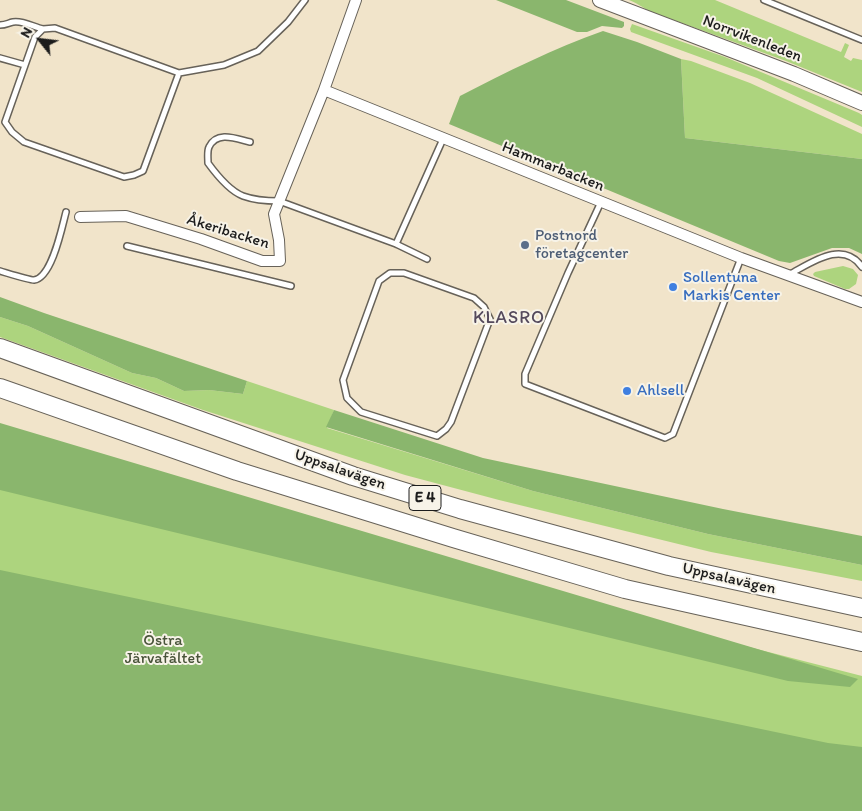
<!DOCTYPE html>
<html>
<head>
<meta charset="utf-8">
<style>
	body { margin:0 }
	#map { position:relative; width:862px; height:811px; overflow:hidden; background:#f1e4ca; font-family:Itim,sans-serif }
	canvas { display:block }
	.north { position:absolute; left:15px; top:15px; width:50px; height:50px; -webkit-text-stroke:4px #f7f3e8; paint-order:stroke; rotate:299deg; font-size:14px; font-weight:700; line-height:20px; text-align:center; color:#1c1c1c }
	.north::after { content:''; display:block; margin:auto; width:18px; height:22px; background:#1c1c1c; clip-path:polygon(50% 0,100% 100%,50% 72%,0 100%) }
</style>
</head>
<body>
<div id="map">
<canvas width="862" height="811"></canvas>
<div class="north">N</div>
</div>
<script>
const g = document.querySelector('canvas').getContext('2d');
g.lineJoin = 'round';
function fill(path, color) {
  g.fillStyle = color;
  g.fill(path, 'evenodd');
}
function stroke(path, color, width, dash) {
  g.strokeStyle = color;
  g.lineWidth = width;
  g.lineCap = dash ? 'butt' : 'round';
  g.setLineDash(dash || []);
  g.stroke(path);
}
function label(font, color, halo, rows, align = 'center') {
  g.font = font + ' Itim,sans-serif';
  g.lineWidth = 4;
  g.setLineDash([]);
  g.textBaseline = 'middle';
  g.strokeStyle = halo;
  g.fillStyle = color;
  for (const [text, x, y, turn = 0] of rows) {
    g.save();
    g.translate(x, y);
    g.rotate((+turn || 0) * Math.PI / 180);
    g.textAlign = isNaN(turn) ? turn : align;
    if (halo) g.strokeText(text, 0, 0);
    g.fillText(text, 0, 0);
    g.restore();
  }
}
fill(new Path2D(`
	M 629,0 L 715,0 L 841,52 L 845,43 L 849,45 L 844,57 L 851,61 L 853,58 L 862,60 L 862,92 L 786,61 L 649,11 C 642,7 637,3 629,0 Z
	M 632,24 L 725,57 L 859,113 L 862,115 L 862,127 L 757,78 L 631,32 L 630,29 Z
	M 681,59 L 691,61 L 750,83 L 862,134 L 862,159 L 685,138 Z
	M 843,266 L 853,269 L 858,275 L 856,284 L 849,289 L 845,289 L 814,276 L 813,274 L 815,272 Z
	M 0,317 L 28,326 L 132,373 L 156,378 L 184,391 L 209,390 L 243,394 L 247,381 L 334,410 L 327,428 L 533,491 L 708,534 L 862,565 L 862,581 L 711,552 L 499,500 L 405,475 L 203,410 L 0,337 Z
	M 0,426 L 406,559 L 862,676 L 862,811 L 0,811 Z`), '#add47e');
fill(new Path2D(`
	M 496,0 L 566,0 L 624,22 L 624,26 L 622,28 L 602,26 L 587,32 L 577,32 Z
	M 603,31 L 637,42 L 681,59 L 685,138 L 862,159 L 862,254 L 849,248 L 832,248 L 790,263 L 779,261 L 449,124 L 460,96 C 507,72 554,48 603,31 Z
	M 0,297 L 44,313 L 247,381 L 243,394 L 209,390 L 184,391 L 156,378 L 132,373 L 28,326 L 0,317 Z
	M 334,410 L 483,458 L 723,509 L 862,536 L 862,565 L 708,534 L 533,491 L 326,427 Z
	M 0,423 L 858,679 L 850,687 L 788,681 L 0,490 Z
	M 0,570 L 828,743 L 862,747 L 862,811 L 0,811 Z`), '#8ab66d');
const lane = new Path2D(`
	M 764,0 L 862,40
	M 0,25 C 6,25 8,23 13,22 C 22,20 34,27 43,29
	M 0,58 L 25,65
	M 179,73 L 143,171 L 134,175 L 124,177 L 24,142 L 12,132 L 5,122 L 35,37 L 43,29 L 55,28 L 179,73 L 224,65 L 258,51 L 288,22 L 305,0
	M 250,142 C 237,139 217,130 209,147 C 207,151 208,158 208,163 C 216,174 230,191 243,196 C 254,200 267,201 279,201 L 396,244 L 427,259
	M 601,202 L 568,273 L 525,374 L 525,384 L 665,438 L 673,434 L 741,258
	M 396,244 L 443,139
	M 127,246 L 291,286
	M 0,271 C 7,273 29,280 34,280 C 52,278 62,227 66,212
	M 390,273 L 404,273 L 474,298 L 484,307 L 490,319 L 451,422 L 446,429 L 437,436 L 361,412 L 347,398 L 343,380 L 379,281 Z
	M 790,274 C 811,263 843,239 862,267`);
const street = new Path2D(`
	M 356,0 L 324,90 L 741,258 L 862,302
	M 80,217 L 126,216 L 201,239 L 262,261 L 280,261 L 279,240 L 274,214 L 324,90`);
const secondary = new Path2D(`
	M 600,0 L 794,74 L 862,103`);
const highway = new Path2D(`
	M 0,348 L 353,476 L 460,509 L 669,566 L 862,608
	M 0,388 L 237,471 L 453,538 L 625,589 L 862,642`);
stroke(lane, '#676259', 8);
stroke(street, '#676259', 12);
stroke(secondary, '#676259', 16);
stroke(highway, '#676259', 20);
stroke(lane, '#fff', 5);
stroke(street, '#fff', 10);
stroke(secondary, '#fff', 14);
stroke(highway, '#fff', 18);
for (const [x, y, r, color] of [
	[525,245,5,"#5c6f8a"],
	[673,287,5,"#3f7fe0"],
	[627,391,5,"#3f7fe0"]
]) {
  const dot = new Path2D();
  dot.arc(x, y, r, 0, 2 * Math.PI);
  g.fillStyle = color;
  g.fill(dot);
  stroke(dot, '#f7f3e8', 2);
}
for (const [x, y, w] of [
	[425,498,32]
]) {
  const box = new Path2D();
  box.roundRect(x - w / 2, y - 12.5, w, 25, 4);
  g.fillStyle = '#f7f3e8';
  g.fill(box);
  stroke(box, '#1c1c1c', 1);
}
label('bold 15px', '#1c1c1c', null, [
	["E 4",425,498]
]);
label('16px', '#1c1c1c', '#f7f3e8', [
	["Norrvikenleden",752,39,21],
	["Hammarbacken",553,167,22],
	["Åkeribacken",228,232,17],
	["Uppsalavägen",340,470,19],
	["Uppsalavägen",729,579,13]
]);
label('16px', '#4e5e75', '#f7f3e8', [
	["Postnord",535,236],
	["företagcenter",535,254]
], 'left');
label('16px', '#366cbe', '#f7f3e8', [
	["Sollentuna",683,278],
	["Markis Center",683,296],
	["Ahlsell",637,391]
], 'left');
label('16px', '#485339', '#f7f3e8', [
	["Östra",163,641],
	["Järvafältet",163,659]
]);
g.letterSpacing = '1px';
label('18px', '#54495c', '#f7f3e8', [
	["KLASRO",509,318]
]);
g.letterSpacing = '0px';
</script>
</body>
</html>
